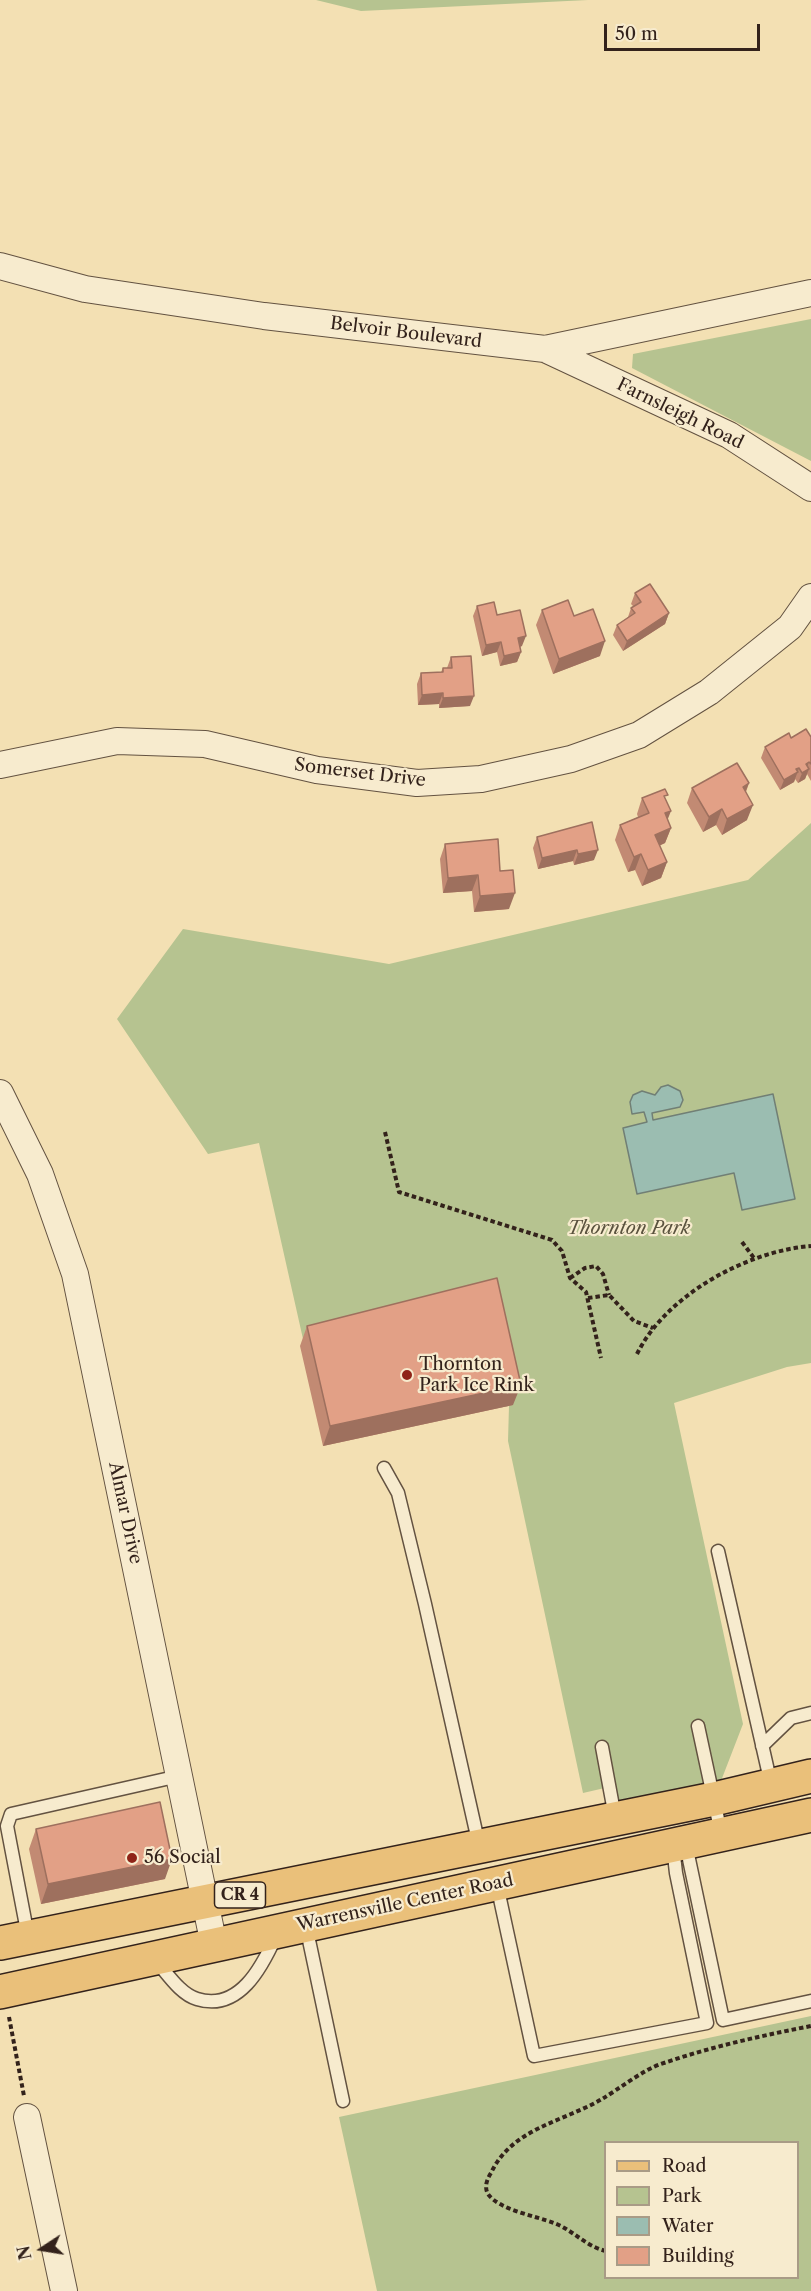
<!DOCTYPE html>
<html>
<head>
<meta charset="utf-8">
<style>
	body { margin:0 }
	#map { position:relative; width:811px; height:2291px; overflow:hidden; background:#f3e0b3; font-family:"Libre Caslon Text",serif }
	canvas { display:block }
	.legend { position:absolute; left:604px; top:2141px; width:195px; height:138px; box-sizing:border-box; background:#f7ebce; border:2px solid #a99b86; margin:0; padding:8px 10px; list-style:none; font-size:18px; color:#33221b }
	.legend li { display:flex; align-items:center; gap:12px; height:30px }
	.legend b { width:30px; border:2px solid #a99b86 }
	.north { position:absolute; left:12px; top:2219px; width:60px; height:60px; -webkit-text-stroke:4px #f7ebce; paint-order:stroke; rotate:258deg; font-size:16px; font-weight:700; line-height:24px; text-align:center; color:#33221b }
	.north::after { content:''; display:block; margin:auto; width:21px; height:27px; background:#33221b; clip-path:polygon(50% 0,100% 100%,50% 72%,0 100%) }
	.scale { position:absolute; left:604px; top:24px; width:156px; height:27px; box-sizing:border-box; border:3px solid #33221b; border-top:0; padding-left:8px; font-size:18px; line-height:21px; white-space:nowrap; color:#33221b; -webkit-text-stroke:4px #f7ebce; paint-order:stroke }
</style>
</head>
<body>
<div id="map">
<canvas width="811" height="2291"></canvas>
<ul class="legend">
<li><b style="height:8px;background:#eac07a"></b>Road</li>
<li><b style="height:16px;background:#b6c390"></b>Park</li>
<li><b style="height:16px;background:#9bbdb1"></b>Water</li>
<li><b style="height:16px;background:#e2a086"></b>Building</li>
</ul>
<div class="north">N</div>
<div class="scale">50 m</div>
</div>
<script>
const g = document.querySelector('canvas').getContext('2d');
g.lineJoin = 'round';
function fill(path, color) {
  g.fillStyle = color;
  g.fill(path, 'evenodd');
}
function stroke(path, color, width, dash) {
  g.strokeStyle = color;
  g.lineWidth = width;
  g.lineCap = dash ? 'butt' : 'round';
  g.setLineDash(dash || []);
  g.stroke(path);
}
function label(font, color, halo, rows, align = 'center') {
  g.font = font + ' "Libre Caslon Text",serif';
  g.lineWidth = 4.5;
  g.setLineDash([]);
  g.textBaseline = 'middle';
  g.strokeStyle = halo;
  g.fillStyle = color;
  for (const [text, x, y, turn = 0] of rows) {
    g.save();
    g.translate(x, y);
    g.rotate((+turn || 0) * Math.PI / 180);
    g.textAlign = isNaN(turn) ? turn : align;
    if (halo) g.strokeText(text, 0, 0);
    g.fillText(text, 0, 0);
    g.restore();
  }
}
fill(new Path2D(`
	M 316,0 L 588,0 L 361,11 Z
	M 811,319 L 811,461 L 632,368 L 633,354 Z
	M 811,823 L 811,1363 L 787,1367 L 674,1403 L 743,1724 L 714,1799 L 616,1819 L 609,1787 L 583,1793 L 508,1441 L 509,1406 L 325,1437 L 259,1143 L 208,1154 L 117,1019 L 183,929 L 389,964 L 748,880 Z
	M 811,2016 L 811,2291 L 377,2291 L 339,2117 ZM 606,2142 L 798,2142 L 798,2278 L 606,2278 Z`), '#b6c390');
const water = new Path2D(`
	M 668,1085 L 680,1091 L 683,1100 L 680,1107 L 652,1113 L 653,1120 L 773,1094 L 795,1199 L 742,1210 L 734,1173 L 637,1194 L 623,1128 L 647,1122 L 644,1112 L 632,1114 L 630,1102 L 633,1095 L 642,1091 L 655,1095 L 661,1087 Z`);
fill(water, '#9bbdb1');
stroke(water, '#717f75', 1.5);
const service = new Path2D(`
	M 384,1468 L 398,1493 L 425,1604 L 479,1845
	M 718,1551 L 771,1784
	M 698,1726 L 721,1833
	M 762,1746 L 791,1718 L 811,1713
	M 602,1747 L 615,1817
	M 686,1845 L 723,2020 L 811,2001
	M 497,1885 L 534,2056 L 707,2023 L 676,1873 L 673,1847
	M 306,1926 L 343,2101
	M 28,1936 L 7,1826 L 11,1814 L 179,1776
	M 156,1961 C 167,1973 180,1994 197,1999 C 239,2012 262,1967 276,1936`);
const minor = new Path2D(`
	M 0,266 L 85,289 L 264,316 L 545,349 L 811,293
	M 545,349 L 729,435 L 811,488
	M 0,765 L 117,741 L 205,744 L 317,770 L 417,783 L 481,779 L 571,759 L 639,735 L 709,692 L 790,627 L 811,597
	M 0,1093 L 40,1174 L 75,1274 L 214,1945
	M 27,2117 L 64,2291`);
const primary = new Path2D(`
	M 0,1943 L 714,1799 L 811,1776
	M 0,1992 L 811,1815`);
stroke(service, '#635241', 15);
stroke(minor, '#635241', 28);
stroke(primary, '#33221b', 36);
stroke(new Path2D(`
	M 385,1132 L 399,1192 L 552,1240 L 562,1251 L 570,1278 L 586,1292 L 601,1358
	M 742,1242 L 754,1258
	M 570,1278 L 585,1268 L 596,1266 L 603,1274 L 609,1295
	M 588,1298 L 609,1295 L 634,1321 L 653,1328
	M 637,1354 C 666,1295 747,1251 811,1246
	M 9,2017 L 24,2096
	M 606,2251 C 585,2246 573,2230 554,2223 C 536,2216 499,2210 488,2194 C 484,2187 487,2179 491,2173 C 512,2128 563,2122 602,2099 C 619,2089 643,2070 661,2064 C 710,2047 760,2036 811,2026`), '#33221b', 4, [4.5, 3]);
stroke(service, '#f7ebce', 12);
stroke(minor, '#f7ebce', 26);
stroke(primary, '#eac07a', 33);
fill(new Path2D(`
	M 635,593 L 669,613 L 665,624 L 623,651 L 613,635 L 617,625 L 628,617 L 631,608 L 634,607 L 631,604 Z
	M 477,606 L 497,615 L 522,646 L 520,647 L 521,652 L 517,662 L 500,666 L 497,652 L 482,656 L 473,616 Z
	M 542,610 L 574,616 L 600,656 L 553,674 L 536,625 Z
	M 451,657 L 470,706 L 439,708 L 439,704 L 418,705 L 417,684 L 421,673 L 441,672 L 443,668 L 447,668 Z
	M 811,737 L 811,781 L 807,774 L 805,779 L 798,783 L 795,779 L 794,782 L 780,790 L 761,758 L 765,747 L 791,738 Z
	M 749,783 L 746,792 L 747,820 L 722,835 L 716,825 L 703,832 L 687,803 L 692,788 Z
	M 642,798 L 666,800 L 667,819 L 671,828 L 665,843 L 659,846 L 667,862 L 661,878 L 642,886 L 635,870 L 628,872 L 615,840 L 620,825 L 638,817 L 637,814 Z
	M 592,822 L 594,860 L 574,865 L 573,861 L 538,869 L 533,848 L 537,837 Z
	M 445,844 L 500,871 L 509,909 L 474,912 L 472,891 L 443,893 L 440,859 Z
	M 307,1326 L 513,1405 L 323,1446 L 300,1346 Z
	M 36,1829 L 165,1879 L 41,1904 L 29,1849 Z`), '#c28a73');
fill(new Path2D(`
	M 669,613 L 665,624 L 623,651 L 627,641 Z
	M 526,636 L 522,646 L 514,648 L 518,638 Z
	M 605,641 L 600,656 L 553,674 L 559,659 Z
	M 501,642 L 497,652 L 482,656 L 486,645 Z
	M 521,652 L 517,662 L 500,666 L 504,656 Z
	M 443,693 L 439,704 L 418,705 L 422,695 Z
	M 474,696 L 470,706 L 439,708 L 443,698 Z
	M 809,762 L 806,770 L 809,769 L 805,779 L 798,783 L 806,764 Z
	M 799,768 L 794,782 L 780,790 L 784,780 Z
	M 749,783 L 743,798 L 743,787 Z
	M 753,805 L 747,820 L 722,835 L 727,819 Z
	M 722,809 L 716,825 L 703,832 L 709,817 Z
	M 671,811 L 665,826 L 665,813 Z
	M 671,828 L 665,843 L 649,850 L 655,835 Z
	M 577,850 L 573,861 L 538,869 L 542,858 Z
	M 598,850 L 594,860 L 574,865 L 578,854 Z
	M 641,854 L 635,870 L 628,872 L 634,857 Z
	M 667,862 L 661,878 L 642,886 L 648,870 Z
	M 478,875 L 472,891 L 443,893 L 448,878 Z
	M 515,893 L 509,909 L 474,912 L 480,896 Z
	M 521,1385 L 513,1405 L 323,1446 L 330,1426 Z
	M 172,1859 L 165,1879 L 41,1904 L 48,1884 Z`), '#9e705e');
const building = new Path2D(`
	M 650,584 L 669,613 L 627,641 L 617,625 L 635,613 L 631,608 L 641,602 L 635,593 Z
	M 568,600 L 574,616 L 593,609 L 605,641 L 559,659 L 542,610 Z
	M 494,602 L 497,615 L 520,610 L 526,636 L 518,638 L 521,652 L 504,656 L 501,642 L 486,645 L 477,606 Z
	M 471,656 L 474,696 L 443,698 L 443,693 L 422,695 L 421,673 L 443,672 L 443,668 L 452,668 L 451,657 Z
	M 806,729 L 811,737 L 811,764 L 809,762 L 806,764 L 809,769 L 802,773 L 799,768 L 796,769 L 798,772 L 784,780 L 765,747 L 789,733 L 791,738 Z
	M 737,763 L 749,783 L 743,787 L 753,805 L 727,819 L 722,809 L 709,817 L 692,788 Z
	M 665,789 L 668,795 L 664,796 L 671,811 L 665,813 L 671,828 L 655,835 L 667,862 L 648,870 L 641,854 L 634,857 L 620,825 L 649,813 L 642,798 Z
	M 592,822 L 598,850 L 578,854 L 577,850 L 542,858 L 537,837 Z
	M 498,839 L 500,871 L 513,870 L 515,893 L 480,896 L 478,875 L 448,878 L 445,844 Z
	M 497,1278 L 521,1385 L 330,1426 L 307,1326 Z
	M 160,1802 L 172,1859 L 48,1884 L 36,1829 Z`);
fill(building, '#e2a086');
stroke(building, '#9e705e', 1.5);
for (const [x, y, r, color] of [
	[407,1375,6,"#8f2418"],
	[132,1858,6,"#8f2418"]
]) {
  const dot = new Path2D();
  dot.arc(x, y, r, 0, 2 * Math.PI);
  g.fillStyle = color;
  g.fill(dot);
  stroke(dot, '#f7ebce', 2);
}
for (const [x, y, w] of [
	[240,1895,51]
]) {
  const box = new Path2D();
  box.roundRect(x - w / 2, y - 13, w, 26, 4.5);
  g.fillStyle = '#f7ebce';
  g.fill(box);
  stroke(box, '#33221b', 1.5);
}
label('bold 16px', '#33221b', null, [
	["CR 4",240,1895]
]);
label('18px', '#33221b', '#f7ebce', [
	["Belvoir Boulevard",406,333,7],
	["Farnsleigh Road",680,414,26],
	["Somerset Drive",360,773,7],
	["Almar Drive",125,1513,78],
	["Warrensville Center Road",405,1903,-12]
]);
label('italic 18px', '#5a523e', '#f7ebce', [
	["Thornton Park",629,1229]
]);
label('18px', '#33221b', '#f7ebce', [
	["Thornton",419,1365],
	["Park Ice Rink",419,1386],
	["56 Social",144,1858]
], 'left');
</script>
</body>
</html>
